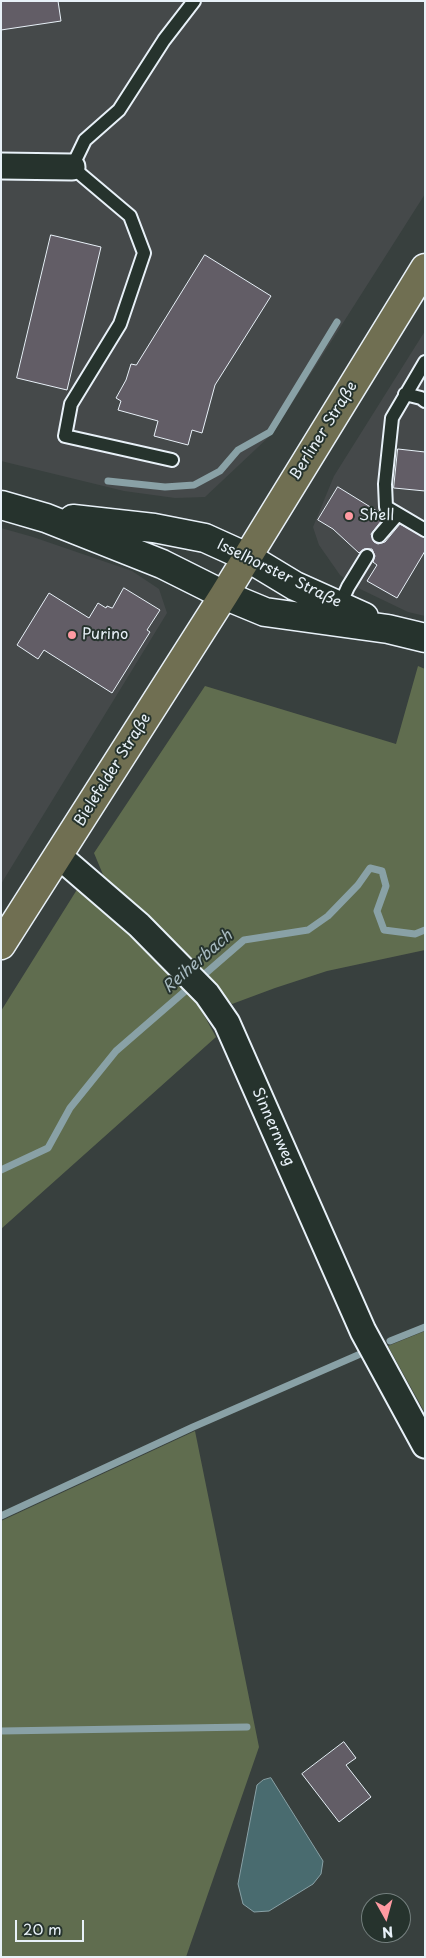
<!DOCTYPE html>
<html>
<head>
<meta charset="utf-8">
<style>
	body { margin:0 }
	#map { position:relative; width:426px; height:1958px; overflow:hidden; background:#38403e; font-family:"Playpen Sans",sans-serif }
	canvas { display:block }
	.frame { position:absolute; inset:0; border:2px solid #e8f1f8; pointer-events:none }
	.north { position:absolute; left:361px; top:1893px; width:50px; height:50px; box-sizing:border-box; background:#26332d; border:1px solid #747f7e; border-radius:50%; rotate:173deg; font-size:14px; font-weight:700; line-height:20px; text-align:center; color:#e8f1f8 }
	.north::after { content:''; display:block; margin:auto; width:18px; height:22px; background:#ff9aa2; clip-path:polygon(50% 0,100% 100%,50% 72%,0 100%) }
	.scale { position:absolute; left:15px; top:1920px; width:69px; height:22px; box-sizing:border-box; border:2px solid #e8f1f8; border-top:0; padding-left:6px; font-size:15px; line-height:18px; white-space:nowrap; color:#e8f1f8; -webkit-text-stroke:4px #26332d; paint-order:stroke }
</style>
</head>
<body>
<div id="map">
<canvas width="426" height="1958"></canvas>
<div class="frame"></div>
<div class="north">N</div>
<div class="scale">20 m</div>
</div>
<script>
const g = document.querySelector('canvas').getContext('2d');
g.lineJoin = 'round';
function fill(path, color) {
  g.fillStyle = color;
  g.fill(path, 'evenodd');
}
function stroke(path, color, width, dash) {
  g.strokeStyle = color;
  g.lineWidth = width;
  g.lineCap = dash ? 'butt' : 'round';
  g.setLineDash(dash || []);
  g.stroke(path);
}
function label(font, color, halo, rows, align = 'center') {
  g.font = font + ' "Playpen Sans",sans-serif';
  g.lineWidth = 4;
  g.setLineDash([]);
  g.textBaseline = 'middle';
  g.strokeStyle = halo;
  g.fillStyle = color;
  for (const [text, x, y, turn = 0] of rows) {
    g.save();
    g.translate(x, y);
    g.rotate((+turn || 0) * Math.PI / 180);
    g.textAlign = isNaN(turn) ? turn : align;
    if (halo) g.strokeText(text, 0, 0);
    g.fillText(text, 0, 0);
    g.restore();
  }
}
fill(new Path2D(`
	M 1,1 L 425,1 L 425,194 L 273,433 L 205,497 L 175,498 L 124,491 L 1,461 Z
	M 425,331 L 425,616 L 408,612 L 358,588 L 340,575 L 319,545 L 313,527 L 334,476 Z
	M 1,528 L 33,537 L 132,571 L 159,589 L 167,613 L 1,884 Z`), '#45494a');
fill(new Path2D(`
	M 418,666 L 425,669 L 425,950 L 327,971 L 275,988 L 232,1004 L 214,982 L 104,877 L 94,853 L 205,686 L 396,744 Z
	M 78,888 L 138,943 L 195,999 L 216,1037 L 1,1229 L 1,1011 Z
	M 425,1331 L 425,1413 L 388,1346 Z
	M 195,1431 L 259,1747 L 186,1957 L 1,1957 L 1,1521 Z`), '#606d4f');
const water = new Path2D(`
	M 271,1778 L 323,1861 L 321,1874 L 313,1884 L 269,1911 L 254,1912 L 243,1904 L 238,1884 L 257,1785 L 263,1780 Z`);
fill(water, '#496b6f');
stroke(water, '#89a1a6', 1);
stroke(new Path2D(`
	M 108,481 L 165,487 L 194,485 L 220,471 L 238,450 L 270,432 L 337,322
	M 1,1170 L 48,1148 L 70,1108 L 116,1051 L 244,940 L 308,930 L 328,916 L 358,885 L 370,868 L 382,871 L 386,886 L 377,911 L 384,930 L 415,934 L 425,930
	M 390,1341 L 425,1327
	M 1,1516 L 193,1427 L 358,1355
	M 1,1731 L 247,1727`), '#89a1a6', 7);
const building = new Path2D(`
	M 1,1 L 58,1 L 61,21 L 1,30 Z
	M 51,235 L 101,247 L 67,390 L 17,378 Z
	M 205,255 L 271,296 L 215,385 L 202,433 L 192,430 L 188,445 L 154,436 L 158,421 L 118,410 L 121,401 L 116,398 L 126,380 L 131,364 L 136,365 Z
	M 398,449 L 425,452 L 425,491 L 394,488 Z
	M 338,487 L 385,516 L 371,534 L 374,542 L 378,544 L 385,542 L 400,524 L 425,538 L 425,551 L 397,598 L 367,581 L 377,565 L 373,562 L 375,556 L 372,549 L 364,549 L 359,553 L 333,529 L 318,520 Z
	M 124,588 L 160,610 L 147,630 L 150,632 L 112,693 L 44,650 L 38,659 L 17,645 L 49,593 L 89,618 L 98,603 L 106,608 L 107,606 L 112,608 Z
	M 344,1742 L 356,1758 L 346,1765 L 371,1797 L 339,1822 L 302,1774 Z`);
fill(building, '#625d66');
stroke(building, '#e8f1f8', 1);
const service = new Path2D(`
	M 425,362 L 392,418 L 385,484 L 386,507 L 425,530
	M 405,394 L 421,398 L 425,401
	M 172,460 L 65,436 L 71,404 L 120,324 L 144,253 L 130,216 L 72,167 L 85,140 L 119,110 L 164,40 L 194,1
	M 379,536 L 398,514
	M 338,609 L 348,587 L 367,556`);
const minor = new Path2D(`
	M 1,166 L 72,167
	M 59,856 L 139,925 L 207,994 L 227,1023 L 363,1331 L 425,1445`);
const tertiary = new Path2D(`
	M 1,505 L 46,518 L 162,564 L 224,595 L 265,612 L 388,629 L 425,638
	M 73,519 L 154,528 L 205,538 L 247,557 L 295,586 L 364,617`);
const primary = new Path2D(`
	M 1,945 L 224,595 L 425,268`);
stroke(service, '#e8f1f8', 16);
stroke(minor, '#e8f1f8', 29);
stroke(tertiary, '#e8f1f8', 31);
stroke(primary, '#e8f1f8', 31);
stroke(service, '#26332d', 12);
stroke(minor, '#26332d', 25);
stroke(tertiary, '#26332d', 28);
stroke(primary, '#706f52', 28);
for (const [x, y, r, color] of [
	[349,516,5,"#ff9aa2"],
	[72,635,5,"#ff9aa2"]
]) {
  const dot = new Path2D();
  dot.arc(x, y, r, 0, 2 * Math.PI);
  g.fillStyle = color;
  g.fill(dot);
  stroke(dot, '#26332d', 2);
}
label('15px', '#e8f1f8', '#26332d', [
	["Berliner Straße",324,431,-58],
	["Isselhorster Straße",279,574,26],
	["Bielefelder Straße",113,770,-58],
	["Sinnernweg",273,1127,66]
]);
label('15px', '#e8f1f8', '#26332d', [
	["Shell",359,516],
	["Purino",82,635]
], 'left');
label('italic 16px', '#a8bbc1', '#26332d', [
	["Reiherbach",198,962,-41]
]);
</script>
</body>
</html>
